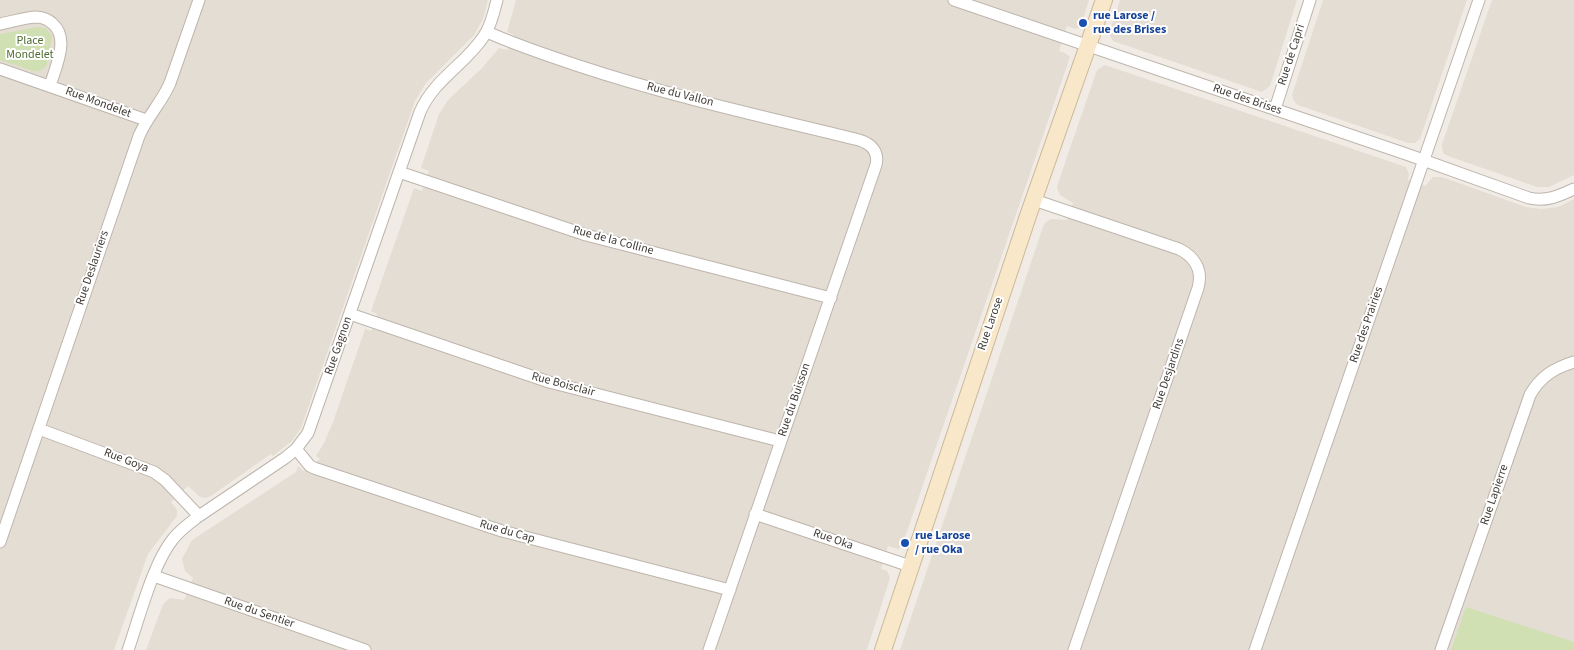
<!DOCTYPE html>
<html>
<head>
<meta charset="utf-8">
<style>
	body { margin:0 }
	canvas { display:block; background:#f0ece5 }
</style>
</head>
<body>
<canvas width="1574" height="650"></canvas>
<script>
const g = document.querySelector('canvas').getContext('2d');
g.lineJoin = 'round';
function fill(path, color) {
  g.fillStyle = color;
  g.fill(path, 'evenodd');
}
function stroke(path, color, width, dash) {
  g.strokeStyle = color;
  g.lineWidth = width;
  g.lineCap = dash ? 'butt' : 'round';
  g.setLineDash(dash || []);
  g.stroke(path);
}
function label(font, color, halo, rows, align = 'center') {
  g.font = font + ' "Source Sans 3",sans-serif';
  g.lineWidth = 4;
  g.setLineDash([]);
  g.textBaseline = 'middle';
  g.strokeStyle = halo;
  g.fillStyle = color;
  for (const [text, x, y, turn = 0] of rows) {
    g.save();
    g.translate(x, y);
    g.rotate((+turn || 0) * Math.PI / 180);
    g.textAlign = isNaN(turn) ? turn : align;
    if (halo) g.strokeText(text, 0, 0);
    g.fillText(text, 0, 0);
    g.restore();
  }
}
fill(new Path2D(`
	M 0,0 L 488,0 L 483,19 L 474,35 L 426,83 L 415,101 L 301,428 L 292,441 L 284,447 L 273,456 L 271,454 L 211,496 L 205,498 L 200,497 L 188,486 L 171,502 L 177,510 L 177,516 L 148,554 L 114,650 L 0,650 Z
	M 516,0 L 1089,0 L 1080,28 L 1076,29 L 1067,26 L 1059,51 L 1065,53 L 1070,57 L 902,546 L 898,549 L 888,546 L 881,569 L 887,571 L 890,578 L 867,650 L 146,650 L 163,604 L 170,598 L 184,600 L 193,578 L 185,571 L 182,559 L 192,540 L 296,472 L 298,466 L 304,471 L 320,459 L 316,456 L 324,443 L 333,422 L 365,329 L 371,331 L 377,314 L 371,311 L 414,188 L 422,191 L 429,171 L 421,168 L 439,114 L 448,100 L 482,68 L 499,48 L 507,50 L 514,35 L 507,32 Z
	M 1120,0 L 1297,0 L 1270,86 L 1262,92 L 1113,41 L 1109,34 Z
	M 1323,0 L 1467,0 L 1420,139 L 1415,143 L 1408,143 L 1298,105 L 1294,101 L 1292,95 Z
	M 1492,0 L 1574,0 L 1574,175 L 1549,187 L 1537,187 L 1448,156 L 1444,154 L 1442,149 L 1442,144 Z
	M 1105,65 L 1406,167 L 1409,174 L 1408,180 L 1425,186 L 1433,177 L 1442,177 L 1526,207 L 1541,209 L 1558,207 L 1574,199 L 1574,650 L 900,650 L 1043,227 L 1045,223 L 1051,219 L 1067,220 L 1073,203 L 1060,195 L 1057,188 L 1058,183 L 1097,70 Z`), '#e4ddd4');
fill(new Path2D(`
	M 38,27 L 46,28 L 52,36 L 47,64 C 44,70 40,72 33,71 L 0,60 L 0,34 Z
	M 1466,607 L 1574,642 L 1574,650 L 1451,650 Z`), '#d1e0b2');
const street = new Path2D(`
	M 954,0 L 1409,155 L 1529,198 C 1546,202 1559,196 1574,189
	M 0,24 C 11,22 23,18 35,17 C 41,17 48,19 53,24 C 70,39 55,68 50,86
	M 487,32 C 516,45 546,55 576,65 C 669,96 765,117 859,140 C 872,144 879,152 876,165 L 709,650
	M 0,69 L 146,120
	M 1275,109 L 1310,0
	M 399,172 L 586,235 L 831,298
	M 1034,200 L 1179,249 C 1195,257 1203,270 1198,288 L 1074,650
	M 350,314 L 549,382 L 780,441
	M 39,429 L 154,472 L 165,480 L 199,516
	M 296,449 L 310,466 L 314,468 L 502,531 L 730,590
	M 755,514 L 910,566
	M 0,542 L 139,136 C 147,117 162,102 170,83 L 199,0
	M 154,576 L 365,650
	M 128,650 C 139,619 153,563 173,539 C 180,530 190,523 199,516 L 285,458 L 296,449 L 308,433 L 420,112 C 435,78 465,65 484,36 C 491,26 494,12 497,0
	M 1255,650 L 1479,0
	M 1441,650 L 1530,395 C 1540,377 1554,368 1574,362`);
const secondary = new Path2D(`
	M 883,650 L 1029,213 L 1104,0`);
stroke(street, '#beb5ac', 13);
stroke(secondary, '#cbb89a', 18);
stroke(street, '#fff', 11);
stroke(secondary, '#f8e7c8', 16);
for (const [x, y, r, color] of [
	[1083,23,5,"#1a4fb4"],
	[905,543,5,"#1a4fb4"]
]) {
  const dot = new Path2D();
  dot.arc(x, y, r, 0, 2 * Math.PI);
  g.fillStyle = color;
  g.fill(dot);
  stroke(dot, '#fff', 2);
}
label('bold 12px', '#164399', '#fff', [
	["rue Larose /",1093,16],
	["rue des Brises",1093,30],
	["rue Larose",915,536],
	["/ rue Oka",915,550]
], 'left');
label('12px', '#4e6c30', '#fff', [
	["Place",30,41],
	["Mondelet",30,55]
]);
label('12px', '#423c36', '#fff', [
	["Rue de Capri",1292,55,-72],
	["Rue du Vallon",680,95,14],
	["Rue des Brises",1247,100,19],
	["Rue Mondelet",98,103,20],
	["Rue de la Colline",613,241,15],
	["Rue Deslauriers",93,268,-71],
	["Rue Larose",991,324,-71],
	["Rue des Prairies",1367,325,-71],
	["Rue Gagnon",339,346,-71],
	["Rue Desjardins",1169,374,-71],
	["Rue Boisclair",563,385,15],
	["Rue du Buisson",795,400,-71],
	["Rue Goya",126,461,21],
	["Rue Lapierre",1495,495,-71],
	["Rue du Cap",507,532,16],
	["Rue Oka",833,540,19],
	["Rue du Sentier",259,613,19]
]);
</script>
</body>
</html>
